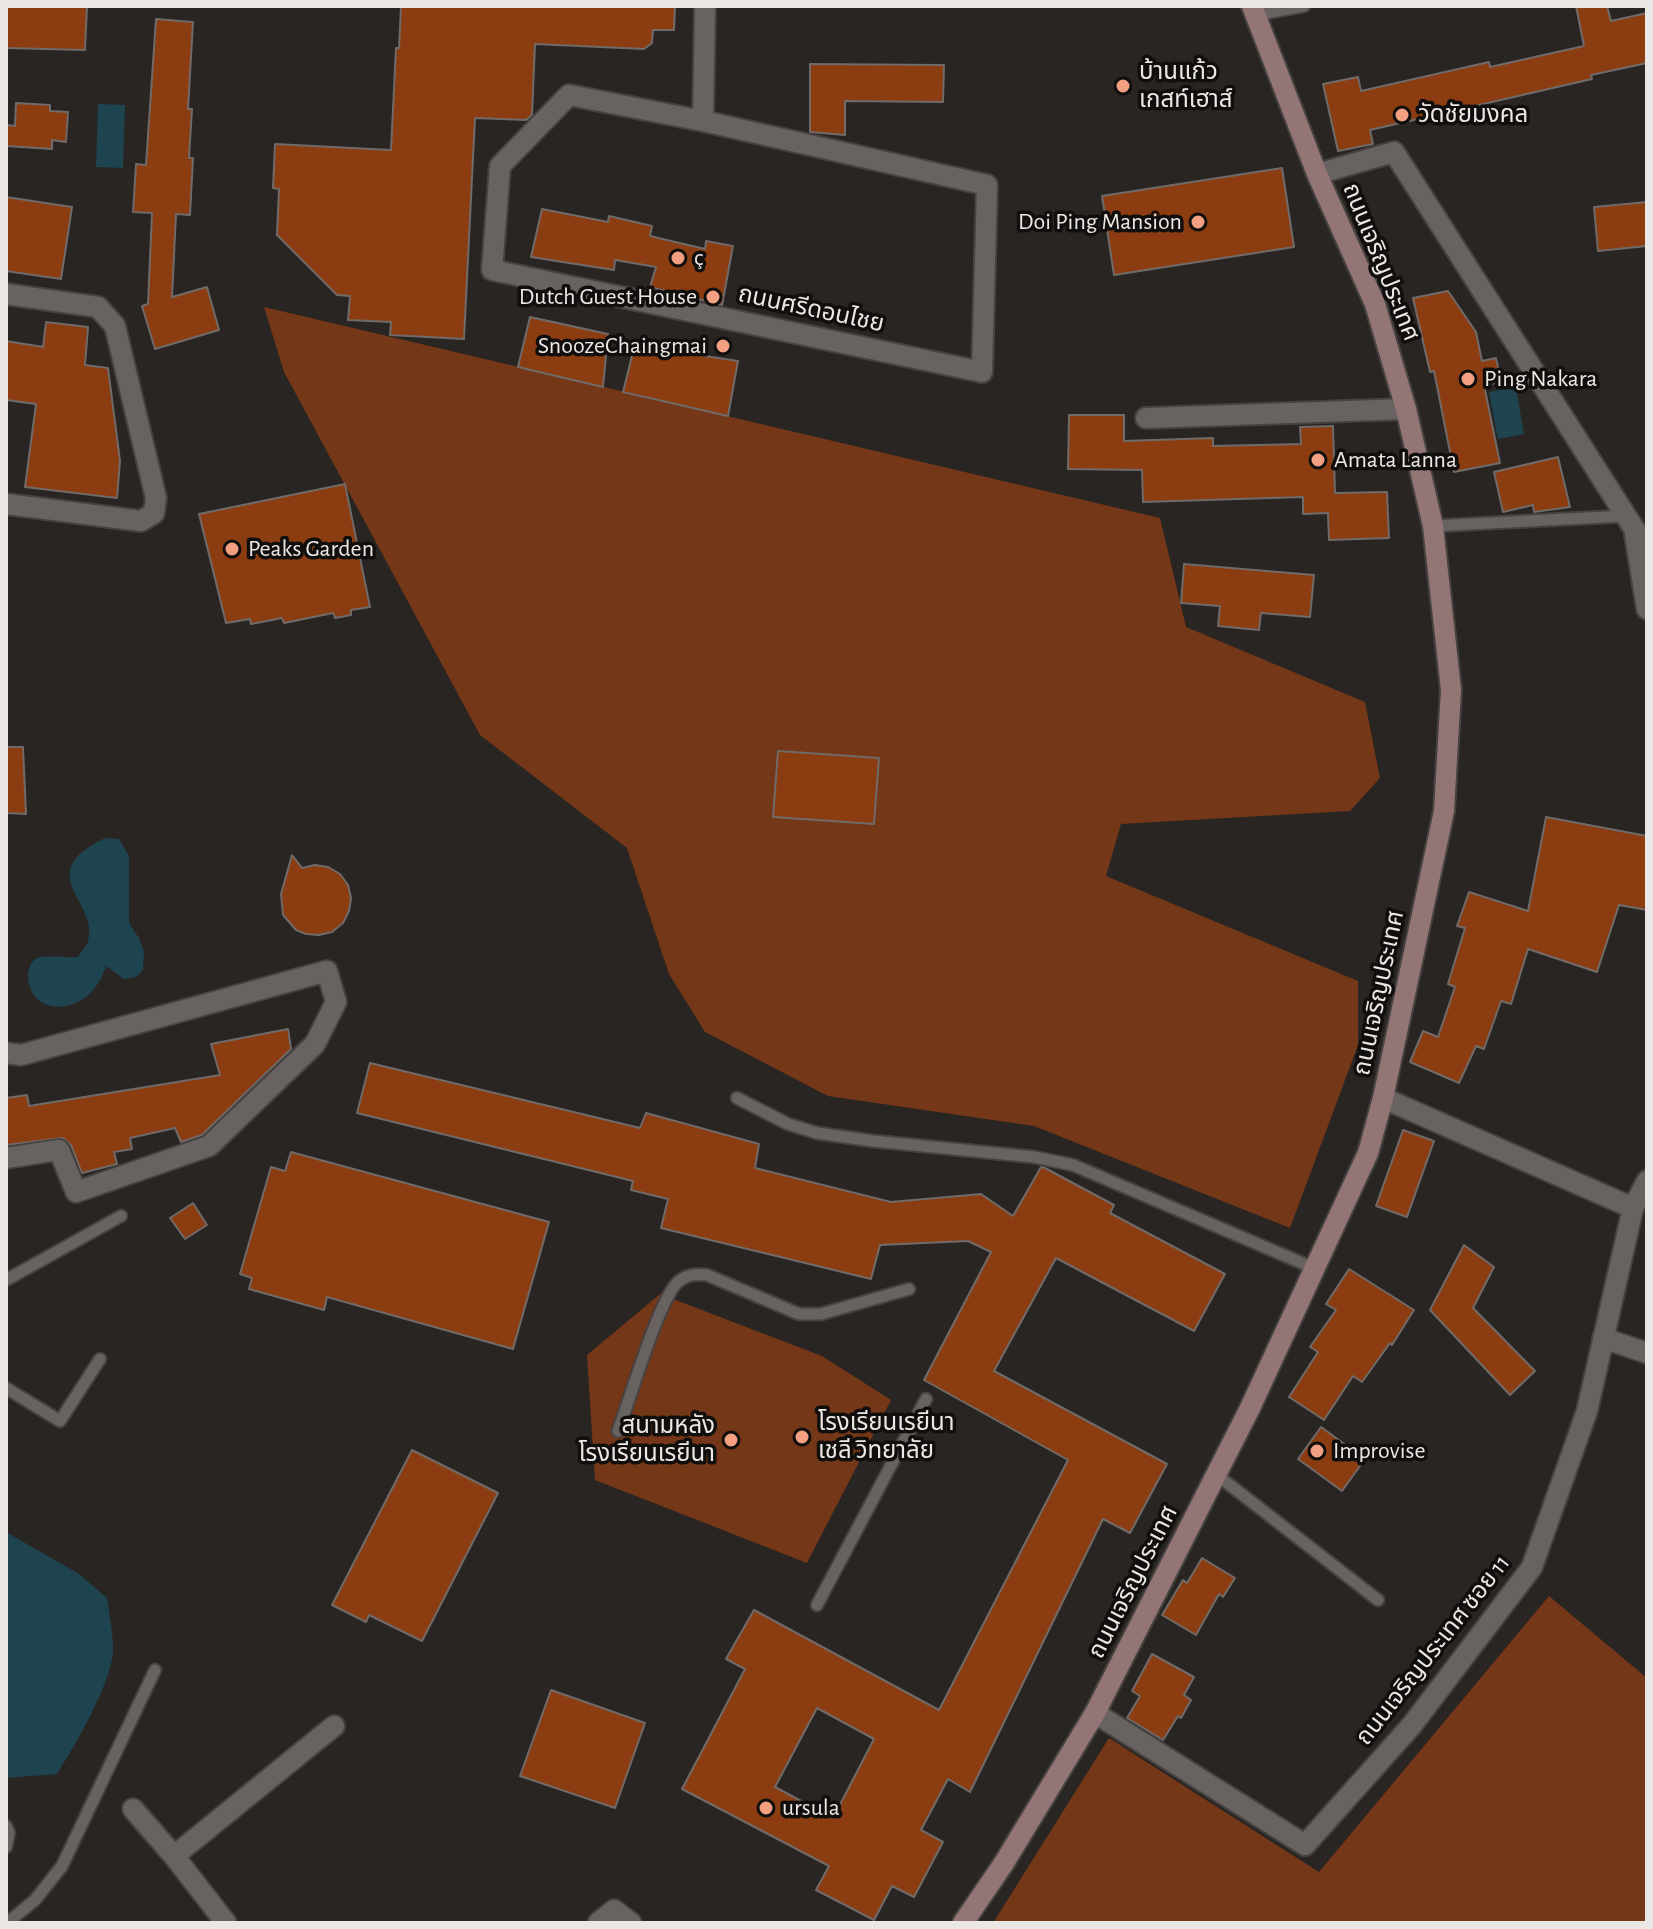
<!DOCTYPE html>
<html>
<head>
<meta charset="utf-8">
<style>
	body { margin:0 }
	#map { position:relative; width:1653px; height:1929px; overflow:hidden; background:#292523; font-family:"Alegreya Sans",sans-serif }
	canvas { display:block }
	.frame { position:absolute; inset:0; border:8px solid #eae7e5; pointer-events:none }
</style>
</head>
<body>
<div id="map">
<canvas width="1653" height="1929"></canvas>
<div class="frame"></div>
</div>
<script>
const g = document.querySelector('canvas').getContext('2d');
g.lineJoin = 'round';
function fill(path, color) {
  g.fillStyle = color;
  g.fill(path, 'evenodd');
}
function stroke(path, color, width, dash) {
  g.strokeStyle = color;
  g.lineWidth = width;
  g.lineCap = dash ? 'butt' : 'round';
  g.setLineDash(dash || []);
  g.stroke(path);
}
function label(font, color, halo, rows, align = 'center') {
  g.font = font + ' "Alegreya Sans","Noto Sans Thai",sans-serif';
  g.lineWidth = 7;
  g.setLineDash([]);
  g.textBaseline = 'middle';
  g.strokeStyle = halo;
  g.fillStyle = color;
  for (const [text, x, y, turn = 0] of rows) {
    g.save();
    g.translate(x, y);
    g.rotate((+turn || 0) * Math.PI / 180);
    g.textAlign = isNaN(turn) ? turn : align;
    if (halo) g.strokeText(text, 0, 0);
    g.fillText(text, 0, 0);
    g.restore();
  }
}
fill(new Path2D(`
	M 264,307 L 1160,518 L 1186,627 L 1365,702 L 1380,778 L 1350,811 L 1121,824 L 1106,876 L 1358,981 L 1358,1045 L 1290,1228 L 1034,1126 L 828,1096 L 705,1032 L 669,974 L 627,848 L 480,735 L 284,372 Z
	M 660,1294 L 822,1356 L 891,1400 L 807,1563 L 595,1480 L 587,1355 Z
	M 1549,1596 L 1647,1678 L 1647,1923 L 993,1923 L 1109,1738 L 1319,1872 Z`), '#743717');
fill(new Path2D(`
	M 98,104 L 125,105 L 123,168 L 96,167 Z
	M 1516,387 L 1524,434 L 1498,439 L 1489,392 Z
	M 105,838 L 119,839 L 129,856 L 129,923 L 139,938 L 144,952 L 143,970 L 136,977 L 124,979 L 106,966 C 102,977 96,990 86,997 C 62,1015 29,1008 28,976 C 28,970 30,963 35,959 C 43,954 67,958 78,957 C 81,952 87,946 88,941 C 100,902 30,874 105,838 Z
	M 6,1532 L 79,1574 L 107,1598 C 109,1614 113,1632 113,1648 C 114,1679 74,1748 57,1774 L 6,1778 Z`), '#1e444f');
const building = new Path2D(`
	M 6,6 L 87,6 L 85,50 L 6,48 Z
	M 401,6 L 675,6 L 674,30 L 653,30 L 652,43 L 644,49 L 535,44 L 532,115 L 526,120 L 475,118 L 464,339 L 390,335 L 391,322 L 348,320 L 350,296 L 337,295 L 277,235 L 279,189 L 273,188 L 275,144 L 391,150 L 396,48 L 399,48 Z
	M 1576,6 L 1607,6 L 1611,21 L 1647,13 L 1647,63 L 1591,75 L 1592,79 L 1370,130 L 1373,144 L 1338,151 L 1323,84 L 1358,77 L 1361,91 L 1489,62 L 1490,67 L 1584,46 Z
	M 156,19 L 193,22 L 188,109 L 192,109 L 189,158 L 193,158 L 190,215 L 176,214 L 172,297 L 207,287 L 219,330 L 155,349 L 142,306 L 148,304 L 152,213 L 133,212 L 136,164 L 146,165 Z
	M 810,64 L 944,65 L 943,102 L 845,101 L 845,135 L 810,132 Z
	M 16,103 L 50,105 L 50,111 L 68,112 L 66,142 L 52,140 L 52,149 L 6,146 L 7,125 L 15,126 Z
	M 1282,168 L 1294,247 L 1114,275 L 1102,196 Z
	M 6,197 L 72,207 L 61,279 L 6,271 Z
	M 1647,202 L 1647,246 L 1598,251 L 1594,207 Z
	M 542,209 L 608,222 L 609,216 L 652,226 L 650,236 L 705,249 L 706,241 L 733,246 L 722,305 L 650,287 L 656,267 L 615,260 L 614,270 L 531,257 Z
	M 1448,291 L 1476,332 L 1482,361 L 1496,358 L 1501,382 L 1484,385 L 1500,463 L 1454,472 L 1434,371 L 1430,372 L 1413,298 Z
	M 530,317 L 608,334 L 603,387 L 518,367 Z
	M 46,322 L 88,327 L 85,365 L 108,368 L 120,461 L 117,498 L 25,487 L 36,404 L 6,400 L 6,341 L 43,347 Z
	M 636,340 L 699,353 L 698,355 L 738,361 L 728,416 L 623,392 Z
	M 1069,415 L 1124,415 L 1124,441 L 1213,438 L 1213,446 L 1301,444 L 1300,427 L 1333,426 L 1335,493 L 1387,492 L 1389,538 L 1329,540 L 1328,513 L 1303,514 L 1303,497 L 1143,502 L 1142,470 L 1068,469 Z
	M 1558,457 L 1570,507 L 1534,512 L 1533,505 L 1503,512 L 1494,472 Z
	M 345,484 L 370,607 L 351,610 L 351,615 L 335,618 L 333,613 L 284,623 L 282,618 L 251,624 L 250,619 L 226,623 L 199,514 Z
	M 1184,564 L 1314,575 L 1310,617 L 1261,613 L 1259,630 L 1218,626 L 1220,606 L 1181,603 Z
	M 6,747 L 23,747 L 26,814 L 6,813 Z
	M 778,751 L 879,758 L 874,824 L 773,817 Z
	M 1546,817 L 1647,836 L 1647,910 L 1619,905 L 1597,972 L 1528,949 L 1511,1004 L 1501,1001 L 1484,1049 L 1476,1046 L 1459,1083 L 1410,1062 L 1423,1031 L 1438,1037 L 1455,987 L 1448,984 L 1465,928 L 1457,926 L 1469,892 L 1528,911 Z
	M 292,855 L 302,868 L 315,865 L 328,867 L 340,874 L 348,885 L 351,898 L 349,911 L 343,923 L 332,932 L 319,935 L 306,934 L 296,930 L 283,915 L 281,894 Z
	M 288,1029 L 291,1049 L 202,1135 L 181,1142 L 175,1128 L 130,1138 L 132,1149 L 114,1152 L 117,1164 L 82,1173 L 71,1145 L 63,1138 L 6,1145 L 6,1098 L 27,1095 L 29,1106 L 220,1075 L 211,1044 Z
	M 370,1063 L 640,1128 L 646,1113 L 759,1144 L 755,1168 L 891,1202 L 981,1194 L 1013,1216 L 1041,1167 L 1045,1168 L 1114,1205 L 1110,1213 L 1225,1274 L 1194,1331 L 1056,1258 L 994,1371 L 1167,1464 L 1130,1533 L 1103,1519 L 970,1792 L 948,1779 L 921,1830 L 943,1842 L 914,1897 L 892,1886 L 874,1920 L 816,1890 L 829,1866 L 682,1789 L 745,1669 L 726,1659 L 754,1610 L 939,1710 L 1068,1460 L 924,1380 L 991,1252 L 968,1241 L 880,1245 L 871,1279 L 661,1228 L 668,1199 L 631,1190 L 633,1181 L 357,1113 ZM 817,1708 L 874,1739 L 833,1818 L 775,1787 Z
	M 1403,1130 L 1434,1141 L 1407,1217 L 1376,1206 Z
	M 291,1152 L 549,1222 L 513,1349 L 327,1297 L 324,1310 L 249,1289 L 252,1278 L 240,1274 L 271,1167 L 285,1171 Z
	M 193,1203 L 207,1225 L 185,1239 L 170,1218 Z
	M 1464,1245 L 1494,1267 L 1473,1308 L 1535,1371 L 1510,1395 L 1430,1310 Z
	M 1349,1269 L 1414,1310 L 1392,1345 L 1390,1343 L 1362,1382 L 1353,1376 L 1324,1420 L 1289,1397 L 1318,1352 L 1310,1347 L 1336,1310 L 1326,1304 Z
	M 1321,1427 L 1365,1459 L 1342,1491 L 1298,1459 Z
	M 412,1450 L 498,1493 L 422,1641 L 369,1615 L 366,1622 L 332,1605 Z
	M 1202,1558 L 1235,1578 L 1223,1597 L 1219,1594 L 1196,1635 L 1162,1615 L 1183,1580 L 1187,1583 Z
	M 1152,1654 L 1194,1677 L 1184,1695 L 1191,1700 L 1181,1718 L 1178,1716 L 1163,1740 L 1127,1718 L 1140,1696 L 1132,1691 Z
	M 551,1690 L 645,1723 L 615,1808 L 520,1776 Z`);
fill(building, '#8b3d11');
stroke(building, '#706a68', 2);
const lane = new Path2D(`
	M 1256,15 L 1304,6
	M 1433,526 L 1624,516
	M 737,1098 L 788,1124 L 817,1133 L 873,1141 L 1034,1157 L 1073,1165 L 1316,1269
	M 6,1280 L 121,1216
	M 6,1388 L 60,1421 L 100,1359
	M 618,1431 C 629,1402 659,1299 678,1282 C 687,1274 696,1274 707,1275 L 799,1314 L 821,1314 L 909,1289
	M 1217,1475 L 1378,1600
	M 817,1605 L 926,1399
	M 6,1826 L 9,1833 L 6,1847
	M 7,1923 L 35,1900 L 62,1866 L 155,1670`);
const street = new Path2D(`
	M 569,95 L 703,121 L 987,185 L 982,372 L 492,270 L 500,166 Z
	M 703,121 L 705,6
	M 1317,174 L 1394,152 L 1647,549
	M 6,294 L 98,307 L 115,326 L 156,498 L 154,513 L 141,521 L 6,504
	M 1146,418 L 1406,409
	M 1635,535 L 1647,609
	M 6,1053 L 21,1055 L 327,971 L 336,1002 L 315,1044 L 209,1146 L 76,1192 L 59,1150 L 6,1158
	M 1383,1098 L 1633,1208
	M 1603,1338 L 1647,1353
	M 1095,1713 L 1305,1845 L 1412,1725 L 1532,1567 L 1587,1411 L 1633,1208 L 1647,1181
	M 133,1809 L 174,1856 L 226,1923
	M 174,1856 L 334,1726
	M 598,1923 L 614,1910 L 631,1923`);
const secondary = new Path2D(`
	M 963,1923 L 1004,1863 L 1095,1713 L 1250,1408 L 1368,1153 L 1383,1098 L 1444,811 L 1451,690 L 1433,526 L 1406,409 L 1375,304 L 1317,174 L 1252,6`);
stroke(lane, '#464240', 15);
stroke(street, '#464240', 24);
stroke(secondary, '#464240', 24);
stroke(lane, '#686361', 11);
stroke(street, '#686361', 20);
stroke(secondary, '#927574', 20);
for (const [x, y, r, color] of [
	[1123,86,8,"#f2a081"],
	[1402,115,8,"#f2a081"],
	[1198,222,8,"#f2a081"],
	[678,258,8,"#f2a081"],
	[713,297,8,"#f2a081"],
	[723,346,8,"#f2a081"],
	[1468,379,8,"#f2a081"],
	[1318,460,8,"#f2a081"],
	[232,549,8,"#f2a081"],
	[802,1437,8,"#f2a081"],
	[731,1440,8,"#f2a081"],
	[1317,1451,8,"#f2a081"],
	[766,1808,8,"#f2a081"]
]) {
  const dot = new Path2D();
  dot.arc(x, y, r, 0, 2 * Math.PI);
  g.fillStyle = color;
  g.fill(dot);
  stroke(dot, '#110f0e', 3);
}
label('24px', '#eae7e5', '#110f0e', [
	["บ้านแก้ว",1139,72],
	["เกสท์เฮาส์",1139,100],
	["วัดชัยมงคล",1418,115],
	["Doi Ping Mansion",1182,222,"right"],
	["ç",694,258],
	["Dutch Guest House",697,297,"right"],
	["SnoozeChaingmai",707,346,"right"],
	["Ping Nakara",1484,379],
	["Amata Lanna",1334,460],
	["Peaks Garden",248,549],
	["โรงเรียนเรยีนา",818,1423],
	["เชลี วิทยาลัย",818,1451],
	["สนามหลัง",715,1426,"right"],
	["โรงเรียนเรยีนา",715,1454,"right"],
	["Improvise",1333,1451],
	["ursula",782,1808]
], 'left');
label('24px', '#eae7e5', '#110f0e', [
	["ถนนเจริญประเทศ",1381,262,68],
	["ถนนศรีดอนไชย",811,309,12],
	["ถนนเจริญประเทศ",1379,993,-78],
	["ถนนเจริญประเทศ",1133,1582,-63],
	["ถนนเจริญประเทศ ซอย 11",1433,1650,-52]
]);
</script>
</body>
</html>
